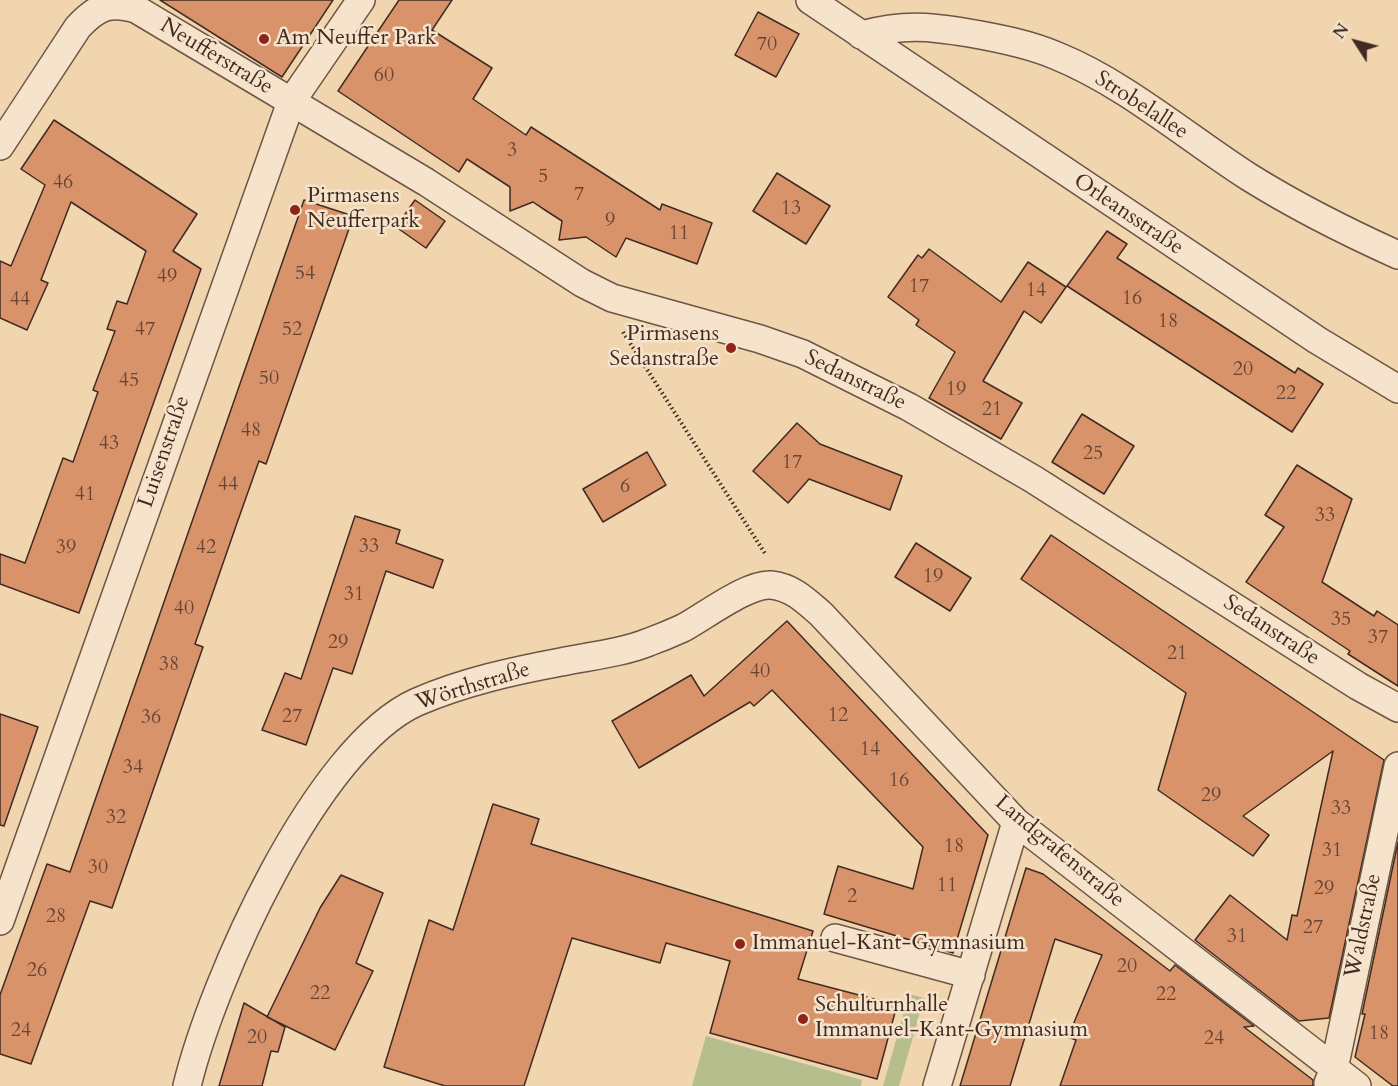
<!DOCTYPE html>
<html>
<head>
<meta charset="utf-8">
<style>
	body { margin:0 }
	#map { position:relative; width:1398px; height:1086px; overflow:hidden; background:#f0d5af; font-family:Cardo,serif }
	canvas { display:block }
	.north { position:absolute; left:1326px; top:12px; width:60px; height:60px; -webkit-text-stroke:4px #f5e4cb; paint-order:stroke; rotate:306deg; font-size:16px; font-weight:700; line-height:24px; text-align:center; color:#412a22 }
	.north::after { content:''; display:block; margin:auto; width:21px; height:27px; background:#412a22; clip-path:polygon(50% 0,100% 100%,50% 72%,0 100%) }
</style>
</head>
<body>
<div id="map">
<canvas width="1398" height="1086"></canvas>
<div class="north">N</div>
</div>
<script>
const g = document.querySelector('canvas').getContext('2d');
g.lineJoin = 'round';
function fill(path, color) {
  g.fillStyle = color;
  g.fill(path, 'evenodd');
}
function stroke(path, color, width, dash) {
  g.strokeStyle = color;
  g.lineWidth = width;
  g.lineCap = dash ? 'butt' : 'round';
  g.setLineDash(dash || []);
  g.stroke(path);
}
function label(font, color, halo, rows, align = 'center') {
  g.font = font + ' Cardo,serif';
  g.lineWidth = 5;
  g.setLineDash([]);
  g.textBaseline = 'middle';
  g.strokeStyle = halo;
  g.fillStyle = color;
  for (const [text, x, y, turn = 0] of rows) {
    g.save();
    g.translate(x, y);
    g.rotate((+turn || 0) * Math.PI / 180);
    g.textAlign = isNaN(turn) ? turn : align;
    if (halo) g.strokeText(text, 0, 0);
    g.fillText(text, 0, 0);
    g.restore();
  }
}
fill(new Path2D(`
	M 909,994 L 924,998 L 899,1086 L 883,1086 Z
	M 706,1036 L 862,1080 L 861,1086 L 692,1086 Z`), '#b6be8e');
const building = new Path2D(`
	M 160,0 L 333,0 L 282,77 Z
	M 399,0 L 452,0 L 432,30 L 492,68 L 473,99 L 526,135 L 531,127 L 660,210 L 662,204 L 712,223 L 697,264 L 626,238 L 616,257 L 586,237 L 559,240 L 562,221 L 545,210 L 533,202 L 510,211 L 510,187 L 467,159 L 459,172 L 338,91 Z
	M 758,12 L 799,34 L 776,77 L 735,55 Z
	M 54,120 L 197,214 L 173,251 L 201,269 L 79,613 L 0,584 L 0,554 L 25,563 L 63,458 L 73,462 L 98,392 L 93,390 L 115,331 L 107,329 L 117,301 L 127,304 L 146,251 L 71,202 L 41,280 L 48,283 L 27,330 L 0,318 L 0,261 L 11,266 L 45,185 L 21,169 Z
	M 777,173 L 830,206 L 806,244 L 753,211 Z
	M 304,200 L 350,215 L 350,226 L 266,464 L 259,461 L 237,523 L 195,644 L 203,647 L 112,908 L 90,901 L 31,1064 L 0,1054 L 0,995 L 47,864 L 70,872 Z
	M 415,200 L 445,221 L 426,248 L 396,227 Z
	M 1107,231 L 1127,244 L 1117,258 L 1295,373 L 1298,368 L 1323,384 L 1292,432 L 1067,286 Z
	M 929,249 L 1001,302 L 1028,262 L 1066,287 L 1041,323 L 1024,311 L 983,381 L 1022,403 L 1001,439 L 929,398 L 955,352 L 916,325 L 919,320 L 888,297 L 918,255 L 922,258 Z
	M 1082,414 L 1134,446 L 1104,494 L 1052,462 Z
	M 797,423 L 820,444 L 902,476 L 890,510 L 809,479 L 788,503 L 753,471 Z
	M 647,452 L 666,485 L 603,522 L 583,489 Z
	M 1297,465 L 1352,499 L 1322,582 L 1374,616 L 1377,611 L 1398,625 L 1398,686 L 1348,654 L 1350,651 L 1246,582 L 1284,527 L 1265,515 Z
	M 355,516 L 400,530 L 396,543 L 443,560 L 433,588 L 386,571 L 352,674 L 333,668 L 306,745 L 262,730 L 285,673 L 301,679 Z
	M 1051,535 L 1384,760 L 1329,1018 L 1299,1021 L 1195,940 L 1230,895 L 1287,940 L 1292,915 L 1297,916 L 1333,751 L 1243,816 L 1269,835 L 1253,856 L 1158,790 L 1186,693 L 1021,579 Z
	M 916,543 L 971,578 L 950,611 L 895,577 Z
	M 787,621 L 988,835 L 953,953 L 824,914 L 838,866 L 913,889 L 923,847 L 772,690 L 754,706 L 750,702 L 639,768 L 612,721 L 691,675 L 704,696 Z
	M 0,714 L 38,727 L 4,826 L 0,825 Z
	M 493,804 L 539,819 L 531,844 L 813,931 L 798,979 L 897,1005 L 877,1079 L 710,1033 L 730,961 L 666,943 L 660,963 L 572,938 L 524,1086 L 445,1086 L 384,1067 L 429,920 L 453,930 Z
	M 1398,842 L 1398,1086 L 1393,1086 L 1355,1057 L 1365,1014 L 1362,1014 Z
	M 1026,868 L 1043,874 L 1170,971 L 1175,965 L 1254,1026 L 1244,1027 L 1313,1080 L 1313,1086 L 1060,1086 L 1076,1040 L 1068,1037 L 1102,955 L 1055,939 L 1010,1086 L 960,1086 Z
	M 341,875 L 383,893 L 356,963 L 373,971 L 335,1050 L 267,1017 L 320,908 Z
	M 244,1003 L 285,1027 L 278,1052 L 271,1051 L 262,1086 L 219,1086 Z`);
fill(building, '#d9936b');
stroke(building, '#412a22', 1.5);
const minor = new Path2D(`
	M 810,0 L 1317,340 L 1398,389
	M 861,35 C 903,24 927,26 969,33 C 998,38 1029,44 1057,56 C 1124,83 1188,138 1249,177 C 1297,207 1347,232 1398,255
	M 0,146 L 78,27 C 97,7 109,1 136,9 L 426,182 L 582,283 L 612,298 L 760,339 L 803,354 L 909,407 L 1033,479 L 1358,686 L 1398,708
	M 0,921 L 291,102 L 361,0
	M 835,938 L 971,975
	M 1328,1083 L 1334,1069 L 1398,766
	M 187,1086 C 212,982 316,747 417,702 C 463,682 513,671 561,662 C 590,656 622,653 649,642 C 660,638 672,633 683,628 C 704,617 748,583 771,585 C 792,587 806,601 821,614 L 1016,822 L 1357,1086
	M 937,1086 L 1016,822`);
stroke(minor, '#6d5545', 30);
stroke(new Path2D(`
	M 623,332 L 766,555`), '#412a22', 4, [1.5, 3]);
stroke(minor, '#f5e4cb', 27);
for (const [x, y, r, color] of [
	[264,39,6,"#8f2418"],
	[295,210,6,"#8f2418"],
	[731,348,6,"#8f2418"],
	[740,944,6,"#8f2418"],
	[803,1019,6,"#8f2418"]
]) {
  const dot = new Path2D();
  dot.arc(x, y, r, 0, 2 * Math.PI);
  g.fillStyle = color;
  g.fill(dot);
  stroke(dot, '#f5e4cb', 2);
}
label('20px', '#674434', null, [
	["70",767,45],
	["60",384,76],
	["3",512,151],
	["5",543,177],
	["46",63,183],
	["7",579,195],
	["13",791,209],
	["9",610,221],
	["11",679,234],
	["54",305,274],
	["49",167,277],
	["17",919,287],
	["14",1036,291],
	["16",1132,299],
	["44",20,300],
	["18",1168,322],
	["47",145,330],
	["52",292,330],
	["20",1243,370],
	["50",269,379],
	["45",129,381],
	["19",956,390],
	["22",1286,394],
	["21",992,410],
	["48",251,431],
	["43",109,444],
	["25",1093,454],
	["17",792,463],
	["44",228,485],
	["6",625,487],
	["41",85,495],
	["33",1325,516],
	["33",369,547],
	["39",66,548],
	["42",206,548],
	["19",933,577],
	["31",354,595],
	["40",184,609],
	["35",1341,620],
	["37",1378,638],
	["29",338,643],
	["21",1177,654],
	["38",169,665],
	["40",760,672],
	["12",838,716],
	["27",292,717],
	["36",151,718],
	["14",870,750],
	["34",133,768],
	["16",899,781],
	["29",1211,796],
	["33",1341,809],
	["32",116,818],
	["18",954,847],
	["31",1332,851],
	["30",98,868],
	["11",947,886],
	["29",1324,889],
	["2",852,897],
	["28",56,917],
	["27",1313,928],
	["31",1237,937],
	["20",1127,967],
	["26",37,971],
	["22",320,994],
	["22",1166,995],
	["24",21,1031],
	["18",1379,1034],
	["20",257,1038],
	["24",1214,1039]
]);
label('22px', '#412a22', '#f5e4cb', [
	["Am Neuffer Park",276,39],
	["Pirmasens",307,197],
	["Neufferpark",307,222],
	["Pirmasens",719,335,"right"],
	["Sedanstraße",719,360,"right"],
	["Immanuel-Kant-Gymnasium",752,944],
	["Schulturnhalle",815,1006],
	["Immanuel-Kant-Gymnasium",815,1031]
], 'left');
label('22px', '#412a22', '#f5e4cb', [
	["Neufferstraße",216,57,31],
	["Strobelallee",1141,106,33],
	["Orleansstraße",1128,215,34],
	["Sedanstraße",855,381,26],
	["Luisenstraße",165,452,-71],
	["Sedanstraße",1271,631,33],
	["Wörthstraße",473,687,-17],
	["Landgrafenstraße",1059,852,40],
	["Waldstraße",1364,926,-78]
]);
</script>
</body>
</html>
